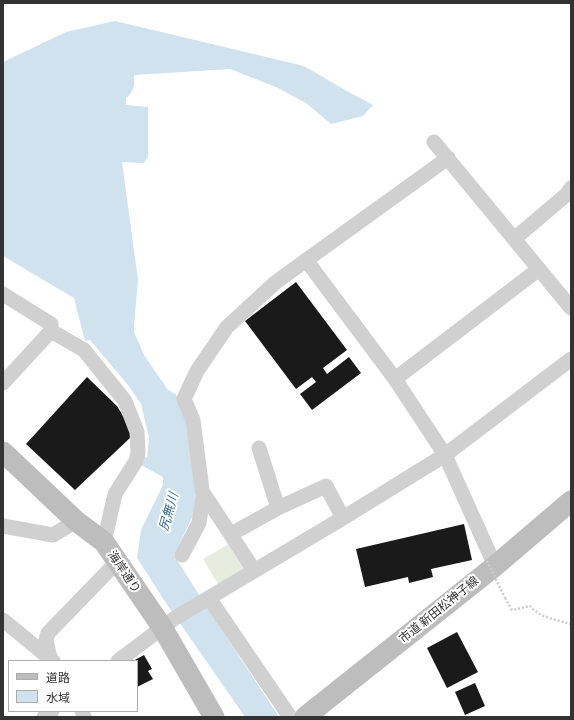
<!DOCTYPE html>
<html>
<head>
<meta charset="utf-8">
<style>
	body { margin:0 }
	#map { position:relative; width:574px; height:720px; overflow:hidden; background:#fff; font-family:"Alegreya Sans","Noto Sans JP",sans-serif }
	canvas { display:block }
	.frame { position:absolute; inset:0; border:4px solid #333; pointer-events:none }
	.legend { position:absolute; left:8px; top:660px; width:130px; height:52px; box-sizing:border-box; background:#fff; border:1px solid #adadad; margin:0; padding:5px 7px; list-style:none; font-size:12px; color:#333 }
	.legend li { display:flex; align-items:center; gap:8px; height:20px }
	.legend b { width:20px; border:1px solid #adadad }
</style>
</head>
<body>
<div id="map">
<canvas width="574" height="720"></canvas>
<div class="frame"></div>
<ul class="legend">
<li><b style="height:5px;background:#bdbdbd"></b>道路</li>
<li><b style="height:11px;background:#cfe2ee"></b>水域</li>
</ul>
</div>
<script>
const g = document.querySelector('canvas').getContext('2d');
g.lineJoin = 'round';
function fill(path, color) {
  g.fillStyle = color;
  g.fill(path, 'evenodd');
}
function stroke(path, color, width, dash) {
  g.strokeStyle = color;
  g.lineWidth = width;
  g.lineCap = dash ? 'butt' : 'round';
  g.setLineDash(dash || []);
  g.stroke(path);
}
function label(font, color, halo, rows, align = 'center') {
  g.font = font + ' "Alegreya Sans","Noto Sans JP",sans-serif';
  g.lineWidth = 4;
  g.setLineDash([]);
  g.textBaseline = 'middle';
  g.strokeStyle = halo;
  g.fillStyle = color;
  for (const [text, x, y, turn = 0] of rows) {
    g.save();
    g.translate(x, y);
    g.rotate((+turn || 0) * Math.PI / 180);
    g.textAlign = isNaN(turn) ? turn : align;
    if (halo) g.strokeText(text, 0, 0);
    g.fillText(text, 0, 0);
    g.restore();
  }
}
fill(new Path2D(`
	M 232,542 L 246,567 L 218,584 L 203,559 Z`), '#e6ecdf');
fill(new Path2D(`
	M 115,21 L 304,66 L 345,90 L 373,105 L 363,116 L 331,124 L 306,103 L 276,87 L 230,69 L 134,75 C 135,85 134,92 126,98 L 126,105 L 148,107 L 148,157 L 144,163 L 122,162 L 138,280 L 134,326 L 134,332 L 144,355 L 168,390 L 176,394 L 186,421 L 195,492 L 195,511 L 174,555 L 206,606 L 279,717 L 245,717 L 168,606 L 137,558 L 141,530 L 163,485 L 163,477 L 141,465 L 142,456 L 147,458 L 149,438 L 141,404 L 128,385 L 90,340 L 85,341 L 74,298 L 3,256 L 3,62 L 66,32 Z`), '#cfe2ee');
fill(new Path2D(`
	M 296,282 L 347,350 L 323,368 L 327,374 L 349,357 L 361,373 L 312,410 L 300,394 L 316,382 L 312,377 L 296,389 L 245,321 Z
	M 87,377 L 117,406 L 128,424 L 131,437 L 75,490 L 26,444 Z
	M 464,524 L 472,560 L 431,569 L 433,577 L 409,583 L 408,577 L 365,587 L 356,549 Z
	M 457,632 L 478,672 L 447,688 L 427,648 Z
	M 144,655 L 152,669 L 148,671 L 153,679 L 137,687 L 137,661 L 133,661 Z
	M 475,683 L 485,706 L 465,715 L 455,692 Z`), '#1a1a1a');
stroke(new Path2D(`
	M 505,598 L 512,610 L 530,606 C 540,618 557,620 571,624`), '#cdcdcd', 2.5, [2, 2]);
stroke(new Path2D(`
	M 434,142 L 571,308
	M 514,239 L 566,195 L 571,188
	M 306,260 L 395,379 L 445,455 L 495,566
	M 3,294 L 51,324 L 51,331 L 3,383
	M 51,331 L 84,350 L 125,401 L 137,432 L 138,453 L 136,461 L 115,494 L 104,542
	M 395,379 L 539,269
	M 259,448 L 278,508 L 326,486 L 343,518
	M 202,491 L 254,570
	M 3,526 L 53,535 L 76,521
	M 231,534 L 278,508
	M 182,555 L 199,523 L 203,497 L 193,420 L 184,399 L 197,371 L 227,327 L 276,282 L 448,158
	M 209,598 L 290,717
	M 3,620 L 53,661
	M 50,658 L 46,640 L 48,633 L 117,562
	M 118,661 L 175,618 L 343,518 L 445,455 L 571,359
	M 82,711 L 84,717
	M 44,717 L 52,711`), '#d0d0d0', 15);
stroke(new Path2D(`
	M 3,452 L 76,521 L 104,542 L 162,627 L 214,717
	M 305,717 L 495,566 L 571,501`), '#bdbdbd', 21);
stroke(new Path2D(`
	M 473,532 L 505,598`), '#cdcdcd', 2.5, [2, 2]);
label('12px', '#333', '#fff', [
	["海岸通り",124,572,56],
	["市道 新田松神子線",439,610,-39]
]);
label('italic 13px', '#3f7597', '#fff', [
	["尻無川",169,512,-74]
]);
</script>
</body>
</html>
